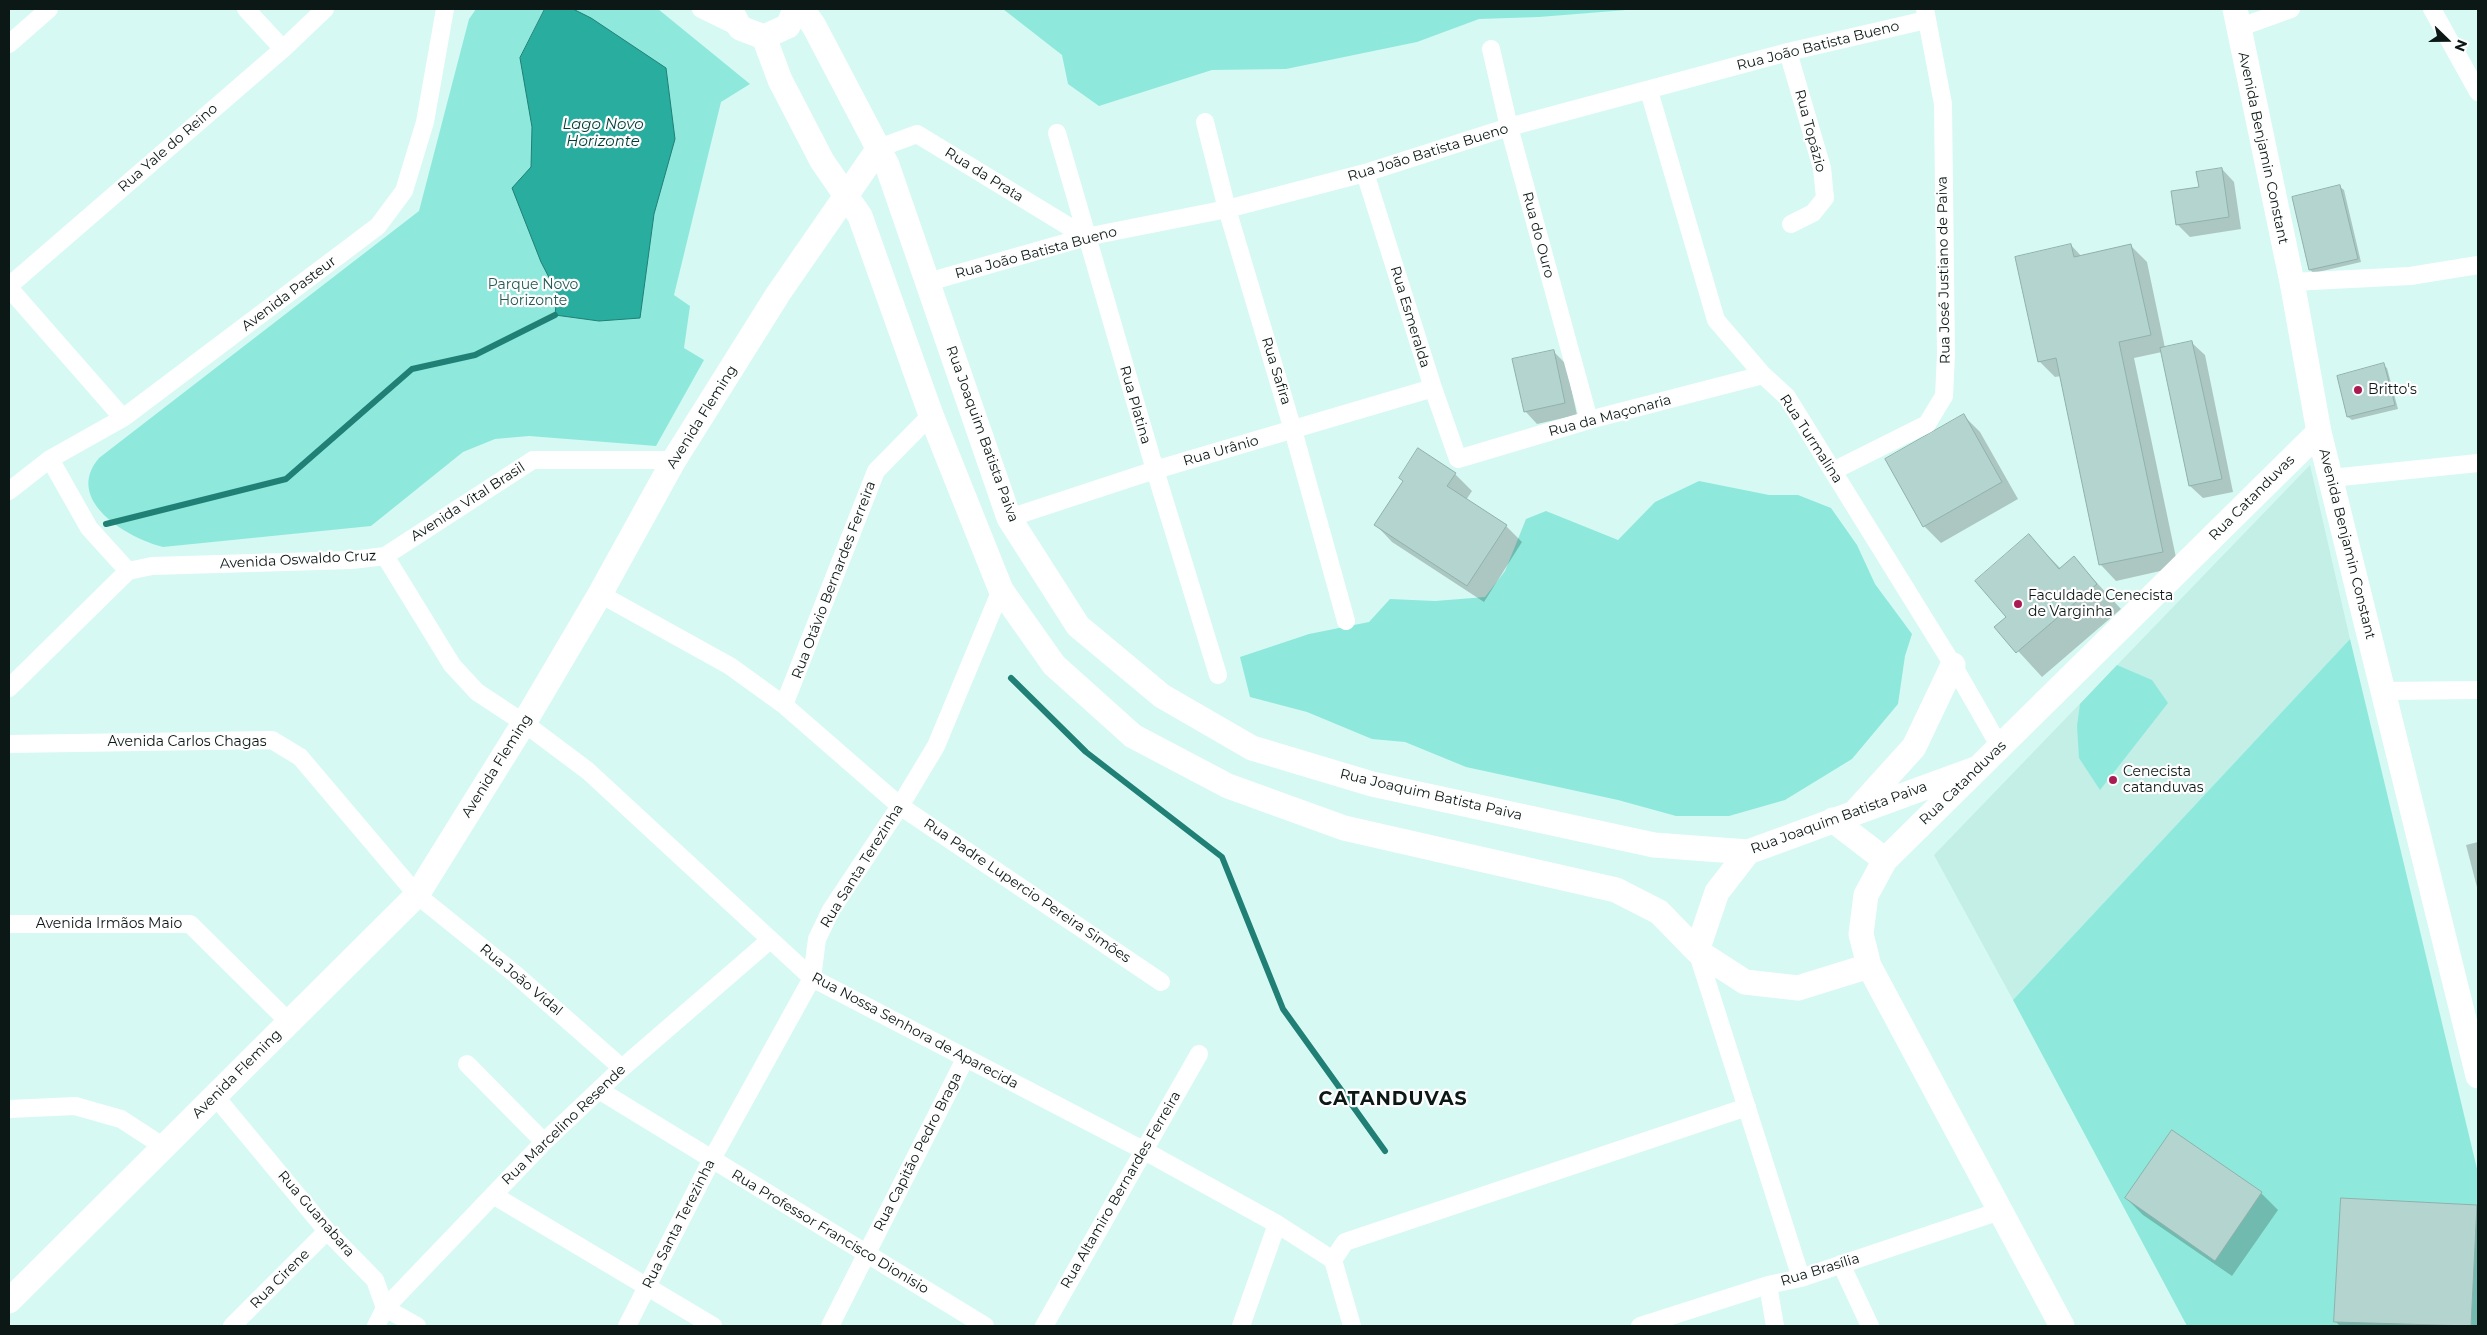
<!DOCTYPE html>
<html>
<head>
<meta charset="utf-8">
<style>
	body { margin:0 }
	#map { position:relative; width:2487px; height:1335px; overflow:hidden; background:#d7f9f3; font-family:Montserrat,sans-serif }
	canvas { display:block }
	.frame { position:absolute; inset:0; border:10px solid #0c1816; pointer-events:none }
	.north { position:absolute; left:2422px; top:15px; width:50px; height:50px; -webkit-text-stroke:4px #fefefe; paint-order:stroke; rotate:112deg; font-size:14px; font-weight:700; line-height:20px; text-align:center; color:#0c1816 }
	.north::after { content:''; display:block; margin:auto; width:18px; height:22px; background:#0c1816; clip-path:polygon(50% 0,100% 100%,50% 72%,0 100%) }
</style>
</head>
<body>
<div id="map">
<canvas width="2487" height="1335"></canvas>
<div class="frame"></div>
<div class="north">N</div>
</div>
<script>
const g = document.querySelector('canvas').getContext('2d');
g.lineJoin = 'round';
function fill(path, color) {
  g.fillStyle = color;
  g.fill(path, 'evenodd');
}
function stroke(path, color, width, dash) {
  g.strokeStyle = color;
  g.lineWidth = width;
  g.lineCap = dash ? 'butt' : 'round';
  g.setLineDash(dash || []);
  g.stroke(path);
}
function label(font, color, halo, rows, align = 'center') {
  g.font = font + ' Montserrat,sans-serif';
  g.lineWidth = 4.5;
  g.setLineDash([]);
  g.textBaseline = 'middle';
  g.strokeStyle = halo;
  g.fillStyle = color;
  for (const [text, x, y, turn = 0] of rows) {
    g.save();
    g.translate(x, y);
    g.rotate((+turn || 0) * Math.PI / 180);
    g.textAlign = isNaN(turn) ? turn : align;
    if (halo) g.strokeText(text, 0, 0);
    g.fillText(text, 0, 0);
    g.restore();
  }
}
fill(new Path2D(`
	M 2310,465 L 2350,639 L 2013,1000 L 1934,855 Z`), '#c3efe7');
fill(new Path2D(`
	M 476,9 L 658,9 L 750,84 L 721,102 L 674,295 L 690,306 L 684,348 L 704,360 L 656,446 L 529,436 L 495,439 L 463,452 L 371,526 L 163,547 C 127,538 63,500 99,458 L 419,211 L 469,19 Z
	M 1003,9 L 1639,9 L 1539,17 L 1479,19 L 1417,42 L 1286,69 L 1212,70 L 1099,106 L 1068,84 L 1062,55 Z
	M 1699,481 L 1769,495 L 1798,495 L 1831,508 L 1857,545 L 1875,584 L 1912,634 L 1905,656 L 1898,704 L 1852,759 L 1785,800 L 1729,816 L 1676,816 L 1618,800 L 1466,767 L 1405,742 L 1372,739 L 1307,712 L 1250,697 L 1240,657 L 1309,634 L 1369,622 L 1390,599 L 1435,601 L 1485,597 L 1505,571 L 1526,519 L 1546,511 L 1618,540 L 1655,502 Z
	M 2350,639 L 2478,1173 L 2478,1326 L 2187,1326 L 2013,1000 Z
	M 2117,665 L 2152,680 L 2168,703 L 2100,790 L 2079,758 L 2077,726 L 2080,704 Z`), '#8ee9dc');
const water = new Path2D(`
	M 545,9 L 573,9 L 591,18 L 666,68 L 675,139 L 654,214 L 640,318 L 599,321 L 555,315 L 557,293 L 541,262 L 512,188 L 531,167 L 532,127 L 520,58 Z`);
fill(water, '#29ad9f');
stroke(water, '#208076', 1);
fill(new Path2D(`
	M 2222,169 L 2234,182 L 2241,229 L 2190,237 L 2177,224 L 2200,188 Z
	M 2340,187 L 2344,190 L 2361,262 L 2314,273 L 2310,270 Z
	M 2071,245 L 2082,257 L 2131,246 L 2147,262 L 2165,348 L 2192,343 L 2205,355 L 2233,492 L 2203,498 L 2190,486 L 2162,352 L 2134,358 L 2178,567 L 2116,581 L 2101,565 L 2061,376 L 2055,377 L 2039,361 Z
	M 1553,351 L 1566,364 L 1577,415 L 1537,424 L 1525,411 Z
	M 2383,365 L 2387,368 L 2398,409 L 2352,420 L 2348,417 Z
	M 1963,415 L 1980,432 L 2018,499 L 1941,543 L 1924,526 Z
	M 1455,474 L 1472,491 L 1466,500 L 1506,526 L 1522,542 L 1484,602 L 1392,542 L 1376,525 L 1404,481 Z
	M 2029,536 L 2061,569 L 2074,558 L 2121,609 L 2042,677 L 1996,627 L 2008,617 Z
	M 2478,842 L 2478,891 L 2466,845 Z
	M 2261,1193 L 2278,1210 L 2232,1276 L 2143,1215 L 2126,1198 Z
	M 2477,1207 L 2478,1326 L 2340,1326 L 2335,1321 Z`), '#0003');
stroke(new Path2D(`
	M 106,524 L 286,479 L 412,369 L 475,355 L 555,315
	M 1011,678 L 1086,752 L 1222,857 L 1283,1009 L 1385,1151`), '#208076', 6);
const building = new Path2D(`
	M 2222,168 L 2229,217 L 2176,225 L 2171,191 L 2199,187 L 2196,172 Z
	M 2340,185 L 2358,259 L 2309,270 L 2292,197 Z
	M 2071,244 L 2074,257 L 2131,244 L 2151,335 L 2119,342 L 2163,552 L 2099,565 L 2056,358 L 2038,362 L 2015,257 Z
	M 2192,341 L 2222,479 L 2189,486 L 2160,348 Z
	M 1554,350 L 1565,403 L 1524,412 L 1512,359 Z
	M 2384,363 L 2395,405 L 2347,417 L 2337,376 Z
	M 1964,414 L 2002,482 L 1923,527 L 1885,459 Z
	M 1418,448 L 1456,473 L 1447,486 L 1507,525 L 1467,586 L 1374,525 L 1403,481 L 1399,478 Z
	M 2029,534 L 2059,569 L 2074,556 L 2097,584 L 2016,653 L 1994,627 L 2006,617 L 1975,581 Z
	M 2172,1130 L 2262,1192 L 2215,1261 L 2125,1198 Z
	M 2341,1198 L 2477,1205 L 2471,1326 L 2334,1322 Z`);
fill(building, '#b4d5cf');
stroke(building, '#90b1ab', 1);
stroke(new Path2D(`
	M 246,9 L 283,49
	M 701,9 L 740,28
	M 2432,9 L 2478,92
	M 2238,28 L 2291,9
	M 9,44 L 49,9
	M 1491,49 L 1509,127 L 1589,420
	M 1788,52 L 1822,168 L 1825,198 L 1813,213 L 1791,224
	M 1649,91 L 1716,320 L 1763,375 L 1787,397 L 1953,665 L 2000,747
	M 1205,122 L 1227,209 L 1293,430 L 1346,621
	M 1057,133 L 1155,470 L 1218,675
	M 879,148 L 917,134 L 1086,237
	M 1365,173 L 1433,388 L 1458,459 L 1589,420 L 1763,375
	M 928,282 L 1086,237 L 1227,209 L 1365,173 L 1509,127 L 1788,52 L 1926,20
	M 2292,282 L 2410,276 L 2478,265
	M 9,286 L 283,49 L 325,9
	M 9,288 L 123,418
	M 50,459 L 89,528 L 128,571 L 152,566 L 352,560 L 385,556 L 452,665 L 477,692 L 524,723 L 588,771 L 812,978 L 1143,1150 L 1277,1224 L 1333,1260 L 1352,1326
	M 1833,471 L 1927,424 L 1944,396 L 1946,355 L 1943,104 L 1925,9
	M 2331,478 L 2478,463
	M 9,491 L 50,459 L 123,418 L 378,226 L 404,191 L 425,122 L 445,9
	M 1009,518 L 1155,470 L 1433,388
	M 385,556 L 533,460 L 674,460
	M 600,594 L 730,666 L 784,705 L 900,806 L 1161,982
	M 9,688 L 128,571
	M 2383,691 L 2478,690
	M 784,705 L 876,471 L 931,415
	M 9,744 L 272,740 L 300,757 L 417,895 L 515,974 L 622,1068
	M 9,924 L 190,924 L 289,1022
	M 1697,951 L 1801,1278
	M 467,1064 L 544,1142
	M 599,1090 L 985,1326
	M 215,1096 L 327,1231 L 375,1280 L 385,1308 L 417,1326
	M 9,1109 L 75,1106 L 121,1119 L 164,1147
	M 493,1195 L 713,1326
	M 1333,1260 L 1345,1242 L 1747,1107
	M 1841,1264 L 1870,1326
	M 1768,1285 L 1775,1326
	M 232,1326 L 327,1231
	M 376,1326 L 385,1308 L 544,1142 L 622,1068 L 770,940
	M 627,1326 L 712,1159 L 812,978 L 817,939 L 831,910 L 900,806 L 936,746 L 1001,590
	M 830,1326 L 965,1059
	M 1044,1326 L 1199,1054
	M 1241,1326 L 1277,1224
	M 1640,1326 L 1768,1285 L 1801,1278 L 2000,1211`), '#fff', 18);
stroke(new Path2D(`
	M 730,9 L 740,28 L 764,37 L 788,26 L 795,9
	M 802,9 L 814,26 L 887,165 L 1009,518 L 1078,626 L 1162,696 L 1252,748 L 1372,784 L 1654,845 L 1748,852 L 1978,768
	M 2235,9 L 2292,282 L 2319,432 L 2478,1076
	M 764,37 L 780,80 L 822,161 L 860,216 L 931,415 L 1001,590 L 1054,665 L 1133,736 L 1228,786 L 1344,828 L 1616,890 L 1659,912 L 1697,951 L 1745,982 L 1798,988 L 1869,966
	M 1857,810 L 1914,747 L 1953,665
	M 1833,820 L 1885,860
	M 1697,951 L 1717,892 L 1748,852
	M 9,1301 L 417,895 L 524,723 L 600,594 L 674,460 L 778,294 L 879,148
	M 2062,1326 L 1869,966 L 1861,934 L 1866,895 L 1885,860 L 2319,432`), '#fff', 25);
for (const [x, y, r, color] of [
	[2358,390,5,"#aa1a53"],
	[2018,604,5,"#aa1a53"],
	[2113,780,5,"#aa1a53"]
]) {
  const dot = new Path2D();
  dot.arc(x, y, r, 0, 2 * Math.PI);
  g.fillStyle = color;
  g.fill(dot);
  stroke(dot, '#fefefe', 2);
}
label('14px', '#0c1816', '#fefefe', [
	["Rua João Batista Bueno",1818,46,-14],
	["Rua Topázio",1810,131,75],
	["Rua Yale do Reino",168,148,-41],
	["Avenida Benjamin Constant",2263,148,78],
	["Rua João Batista Bueno",1428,153,-17],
	["Rua da Prata",984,175,32],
	["Rua do Ouro",1538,235,75],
	["Rua João Batista Bueno",1036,253,-15],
	["Rua José Justiano de Paiva",1944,270,-91],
	["Avenida Pasteur",289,294,-37],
	["Rua Esmeralda",1410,317,73],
	["Rua Safira",1276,371,73],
	["Rua Platina",1135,405,74],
	["Rua da Maçonaria",1610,416,-15],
	["Avenida Fleming",702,417,-58],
	["Rua Joaquim Batista Paiva",982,434,70],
	["Rua Turmalina",1811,439,57],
	["Rua Urânio",1221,451,-16],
	["Rua Catanduvas",2252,498,-45],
	["Avenida Vital Brasil",468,502,-33],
	["Avenida Benjamin Constant",2347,544,76],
	["Avenida Oswaldo Cruz",298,560,-3],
	["Rua Otávio Bernardes Ferreira",834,580,-69],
	["Avenida Carlos Chagas",187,742],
	["Avenida Fleming",497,766,-58],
	["Rua Catanduvas",1963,783,-44],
	["Rua Joaquim Batista Paiva",1431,795,13],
	["Rua Joaquim Batista Paiva",1839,818,-20],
	["Rua Santa Terezinha",862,866,-58],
	["Rua Padre Lupercio Pereira Simões",1027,891,34],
	["Avenida Irmãos Maio",109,924],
	["Rua João Vidal",521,980,40],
	["Rua Nossa Senhora de Aparecida",915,1031,28],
	["Avenida Fleming",237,1074,-45],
	["Rua Marcelino Resende",564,1125,-44],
	["Rua Capitão Pedro Braga",918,1152,-63],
	["Rua Altamiro Bernardes Ferreira",1121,1190,-60],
	["Rua Guanabara",316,1214,49],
	["Rua Santa Terezinha",679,1224,-63],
	["Rua Professor Francisco Dionisio",830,1232,31],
	["Rua Brasília",1820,1270,-17],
	["Rua Cirene",280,1279,-45]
]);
label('14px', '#275a54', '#fefefe', [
	["Parque Novo",533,285],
	["Horizonte",533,301]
]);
label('14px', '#0c1816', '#fefefe', [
	["Britto's",2368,390],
	["Faculdade Cenecista",2028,596],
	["de Varginha",2028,612],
	["Cenecista",2123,772],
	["catanduvas",2123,788]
], 'left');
label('italic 15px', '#003c36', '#fefefe', [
	["Lago Novo",603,125],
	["Horizonte",603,142]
]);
g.letterSpacing = '1px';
label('bold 19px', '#0c1816', '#fefefe', [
	["CATANDUVAS",1393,1099]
]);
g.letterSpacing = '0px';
</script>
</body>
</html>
